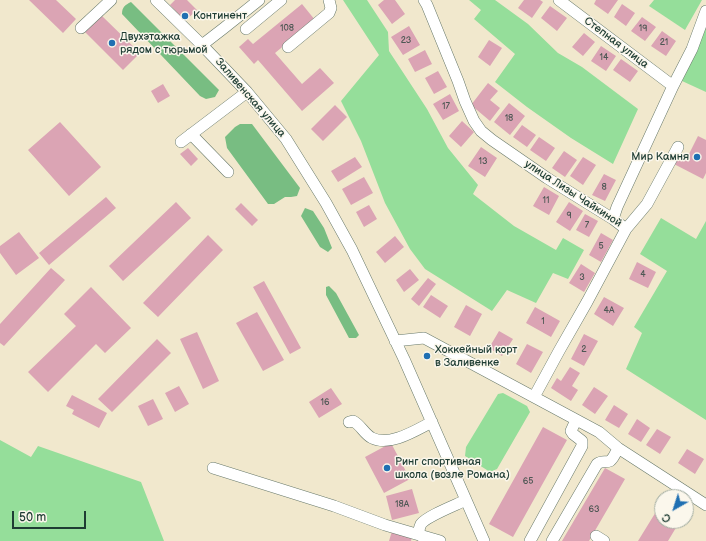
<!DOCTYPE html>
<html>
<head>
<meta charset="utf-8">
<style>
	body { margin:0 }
	#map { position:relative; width:706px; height:541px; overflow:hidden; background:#f1e8cd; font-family:"Balsamiq Sans",sans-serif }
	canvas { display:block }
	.north { position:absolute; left:654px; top:489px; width:40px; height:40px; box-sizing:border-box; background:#fbf7ec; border:1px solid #a3ada2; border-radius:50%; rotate:219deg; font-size:11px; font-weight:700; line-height:16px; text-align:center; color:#1f3d34 }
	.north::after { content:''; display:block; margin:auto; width:14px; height:18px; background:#1f6fb2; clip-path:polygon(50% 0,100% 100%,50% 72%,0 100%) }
	.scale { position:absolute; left:12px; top:511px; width:74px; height:18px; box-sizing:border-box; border:2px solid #1f3d34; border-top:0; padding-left:5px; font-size:12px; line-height:14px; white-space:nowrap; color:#1f3d34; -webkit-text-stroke:3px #fbf7ec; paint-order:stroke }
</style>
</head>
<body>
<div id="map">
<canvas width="706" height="541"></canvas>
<div class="north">С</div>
<div class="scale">50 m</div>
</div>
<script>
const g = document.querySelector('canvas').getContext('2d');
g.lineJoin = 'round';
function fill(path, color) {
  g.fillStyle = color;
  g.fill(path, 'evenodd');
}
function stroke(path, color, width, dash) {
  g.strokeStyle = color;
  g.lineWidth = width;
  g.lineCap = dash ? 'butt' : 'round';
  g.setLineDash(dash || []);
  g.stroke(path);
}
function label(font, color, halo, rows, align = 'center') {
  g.font = font + ' "Balsamiq Sans",sans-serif';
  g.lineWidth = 3;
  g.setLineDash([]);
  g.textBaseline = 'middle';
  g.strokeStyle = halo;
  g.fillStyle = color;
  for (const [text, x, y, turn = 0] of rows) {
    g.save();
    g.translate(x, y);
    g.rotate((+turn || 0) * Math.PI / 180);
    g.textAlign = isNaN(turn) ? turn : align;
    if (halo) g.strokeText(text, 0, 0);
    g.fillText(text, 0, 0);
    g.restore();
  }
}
fill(new Path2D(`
	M 343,0 L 367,0 L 388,32 L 389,51 L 427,109 L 448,148 L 478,185 L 473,194 L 514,226 L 556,250 L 563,238 L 584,250 L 568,279 L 553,273 L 536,303 L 507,290 L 492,311 L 425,269 L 410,249 L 385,203 L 361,141 L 341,101 L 379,55 Z
	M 469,0 L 495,0 L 528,24 L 558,53 L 582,67 L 638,109 L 613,164 L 571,138 L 527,107 L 495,82 L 515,54 L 474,19 L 481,10 Z
	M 654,0 L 702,0 L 685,30 L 649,6 Z
	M 706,26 L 706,92 L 682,81 L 694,56 Z
	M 661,218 L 696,239 L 706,221 L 706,420 L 626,369 L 642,333 L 634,327 L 667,271 L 640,254 Z
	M 503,393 L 527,406 L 530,412 L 497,469 L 490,472 L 465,456 L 466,447 L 498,394 Z
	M 0,440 L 31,457 L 38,446 L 141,482 L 164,541 L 0,541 Z`), '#95de9a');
fill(new Path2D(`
	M 131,2 L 219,90 L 215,97 L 206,99 L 200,96 L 122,14 C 122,7 125,5 131,2 Z
	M 240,124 L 252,124 L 300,188 L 297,196 L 291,197 L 285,197 L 274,204 L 268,204 L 227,148 L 225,137 L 235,127 Z
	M 305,208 L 313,211 L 324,228 L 332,248 L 328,252 L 320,247 L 301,216 Z
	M 329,286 L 336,293 L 359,335 L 356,338 L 349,338 L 326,295 L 326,287 Z`), '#78bd82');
fill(new Path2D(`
	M 29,0 L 56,0 L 76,19 L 63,33 Z
	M 175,0 L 187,0 L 197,10 L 185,21 L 170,5 Z
	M 384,0 L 395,0 L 405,14 L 392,24 L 378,5 Z
	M 524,0 L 540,0 L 543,2 L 532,18 L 518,8 Z
	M 596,0 L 618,0 L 608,14 L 594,4 Z
	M 302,4 L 315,20 L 275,53 L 302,84 L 320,68 L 334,83 L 302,111 L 258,60 L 254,64 L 239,47 L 248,39 L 253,44 Z
	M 622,4 L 635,13 L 626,26 L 614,17 Z
	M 550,6 L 567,18 L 557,31 L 541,18 Z
	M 102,16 L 140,53 L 123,70 L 85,32 Z
	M 642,17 L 656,27 L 645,41 L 631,31 Z
	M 409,26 L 420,45 L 403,55 L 391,37 Z
	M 662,31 L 676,41 L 666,56 L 651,46 Z
	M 584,33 L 595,42 L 583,56 L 572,47 Z
	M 489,40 L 502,48 L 490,66 L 478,57 Z
	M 601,46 L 616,56 L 606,71 L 591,61 Z
	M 425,50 L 432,64 L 415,72 L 408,59 Z
	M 621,59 L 638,71 L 630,82 L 613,70 Z
	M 438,71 L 447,87 L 434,94 L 425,78 Z
	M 488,83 L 498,91 L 490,100 L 500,108 L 490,121 L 471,105 Z
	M 163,84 L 170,96 L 158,103 L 151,91 Z
	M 450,94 L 459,111 L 443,120 L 433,104 Z
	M 509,103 L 525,116 L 510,135 L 494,122 Z
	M 335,105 L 347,117 L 323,141 L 311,129 Z
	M 462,121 L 474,132 L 461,147 L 449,136 Z
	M 60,122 L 101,167 L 69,196 L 28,150 Z
	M 522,125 L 536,135 L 527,147 L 513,137 Z
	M 698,136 L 706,140 L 706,173 L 703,179 L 672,163 L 676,155 L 686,160 Z
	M 539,137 L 555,148 L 546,161 L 530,150 Z
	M 481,147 L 497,158 L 485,177 L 468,166 Z
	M 188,148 L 198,159 L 191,166 L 180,154 Z
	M 564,151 L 577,160 L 565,177 L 552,168 Z
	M 355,157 L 362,167 L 338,182 L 331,171 Z
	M 583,157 L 596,165 L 583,185 L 570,176 Z
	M 604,174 L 616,180 L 605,201 L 592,195 Z
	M 364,177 L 373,193 L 351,205 L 342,189 Z
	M 544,187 L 559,196 L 549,215 L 533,206 Z
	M 106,197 L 116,208 L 49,265 L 39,253 Z
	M 176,202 L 191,218 L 123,281 L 109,266 Z
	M 569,202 L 583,211 L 570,231 L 556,222 Z
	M 241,203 L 258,220 L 252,226 L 235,209 Z
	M 369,205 L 377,219 L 364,227 L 356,212 Z
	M 585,214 L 598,221 L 589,237 L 576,230 Z
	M 19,232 L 39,258 L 16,275 L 0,253 L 0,246 Z
	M 601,233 L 613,240 L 601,262 L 589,255 Z
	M 208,235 L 223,250 L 158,317 L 143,303 Z
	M 395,236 L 404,247 L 385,263 L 376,252 Z
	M 637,262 L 656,272 L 648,288 L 629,279 Z
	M 581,264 L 595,273 L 584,292 L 569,283 Z
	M 51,268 L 65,280 L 4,346 L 0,343 L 0,324 Z
	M 410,269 L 419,280 L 404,292 L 396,280 Z
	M 428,278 L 436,284 L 419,306 L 411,299 Z
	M 264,281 L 301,348 L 290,354 L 253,287 Z
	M 91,287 L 131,328 L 105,353 L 96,344 L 48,392 L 28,372 L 76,326 L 64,314 Z
	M 431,295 L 448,306 L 440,318 L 423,307 Z
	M 604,297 L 624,308 L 613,326 L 594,314 Z
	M 466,305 L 482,314 L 470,336 L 454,327 Z
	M 535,307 L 560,321 L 551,337 L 526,323 Z
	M 257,312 L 284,360 L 263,371 L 236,323 Z
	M 499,331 L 513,339 L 502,356 L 489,348 Z
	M 197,332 L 219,381 L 203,389 L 180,339 Z
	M 584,334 L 598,341 L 584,366 L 571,359 Z
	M 157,339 L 171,353 L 112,412 L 98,399 Z
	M 527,344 L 543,352 L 531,373 L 516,364 Z
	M 570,367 L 580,373 L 572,386 L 578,390 L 571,401 L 551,388 L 557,378 L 561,381 Z
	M 179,386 L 189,404 L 175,412 L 165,393 Z
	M 594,387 L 608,396 L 595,414 L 582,405 Z
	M 331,388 L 342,404 L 319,418 L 309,402 Z
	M 72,395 L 107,413 L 99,428 L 72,414 L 74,410 L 66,406 Z
	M 153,399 L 163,419 L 148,426 L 138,406 Z
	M 614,405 L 628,414 L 619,428 L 605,420 Z
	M 637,419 L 650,428 L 641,442 L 628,434 Z
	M 543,427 L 567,440 L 513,537 L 489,524 Z
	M 657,429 L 671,437 L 660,454 L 646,445 Z
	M 391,443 L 410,479 L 384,493 L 365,457 Z
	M 687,449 L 704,459 L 695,474 L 678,463 Z
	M 605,468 L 625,479 L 589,541 L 562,541 Z
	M 412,489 L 419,513 L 392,520 L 386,496 Z
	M 662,502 L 662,521 L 680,521 L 668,541 L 638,541 Z
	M 392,531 L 412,538 L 411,541 L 389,541 Z`), '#dba4b4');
const minor = new Path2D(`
	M 156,0 L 202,45 L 247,92 L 286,139 L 326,203 L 352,250 L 404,359 L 484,541
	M 424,0 L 427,5 L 458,81 L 465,101 L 474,121 L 481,131 L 492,140 L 547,178 L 613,219 L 626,229
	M 559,0 L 673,86
	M 81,28 L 111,0
	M 246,29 L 281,0
	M 202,45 L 224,28 L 259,0
	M 288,47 L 329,13 L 331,8 L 329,0
	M 191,134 L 228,172
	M 181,142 L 247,92
	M 613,219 L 617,207 L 673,86 L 692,49 L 706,11
	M 395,341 L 424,338 L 599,432 L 618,448 L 706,505
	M 534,397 L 559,351 L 587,302 L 626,229 L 647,204 L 678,147
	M 349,422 L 353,421 C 361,425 364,434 372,438 C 390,447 416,430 432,422
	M 213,468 L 334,506 L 385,525 L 440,541
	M 421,536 C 418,532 419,528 421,524 C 427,516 456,505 466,500
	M 596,536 L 604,541
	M 530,541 L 582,446 L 582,441 L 573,434 L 571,431 L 576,420
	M 552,541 L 597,464 C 602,460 606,463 610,461 C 614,458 616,452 618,448`);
stroke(minor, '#68796a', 12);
stroke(minor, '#fff', 11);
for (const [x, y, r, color] of [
	[185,16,4,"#1f6fb2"],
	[112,43,4,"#1f6fb2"],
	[697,157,4,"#1f6fb2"],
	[427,356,4,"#1f6fb2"],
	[387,468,4,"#1f6fb2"]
]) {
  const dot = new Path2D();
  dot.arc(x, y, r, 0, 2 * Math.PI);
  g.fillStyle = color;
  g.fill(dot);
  stroke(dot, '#fbf7ec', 1.5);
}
label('9px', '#4e5754', null, [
	["108",287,29],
	["19",643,29],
	["23",406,41],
	["21",664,43],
	["14",604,58],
	["17",446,107],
	["18",509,119],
	["13",483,162],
	["8",604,188],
	["11",546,201],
	["9",569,216],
	["7",587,226],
	["5",601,247],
	["4",643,275],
	["3",582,278],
	["4А",609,311],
	["1",543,322],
	["2",584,350],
	["16",325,403],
	["65",528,482],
	["18А",402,505],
	["63",594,510]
]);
label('11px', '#1f3d34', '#fbf7ec', [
	["Континент",193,16],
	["Двухэтажка",120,37],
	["рядом с тюрьмой",120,50],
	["Мир Камня",689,157,"right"],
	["Хоккейный корт",435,350],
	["в Заливенке",435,363],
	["Ринг спортивная",395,462],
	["школа (возле Романа)",395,475]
], 'left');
label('11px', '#1f3d34', '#fbf7ec', [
	["Степная улица",616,43,37],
	["Заливенская улица",250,98,49],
	["улица Лизы Чайкиной",573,194,33]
]);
</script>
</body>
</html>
